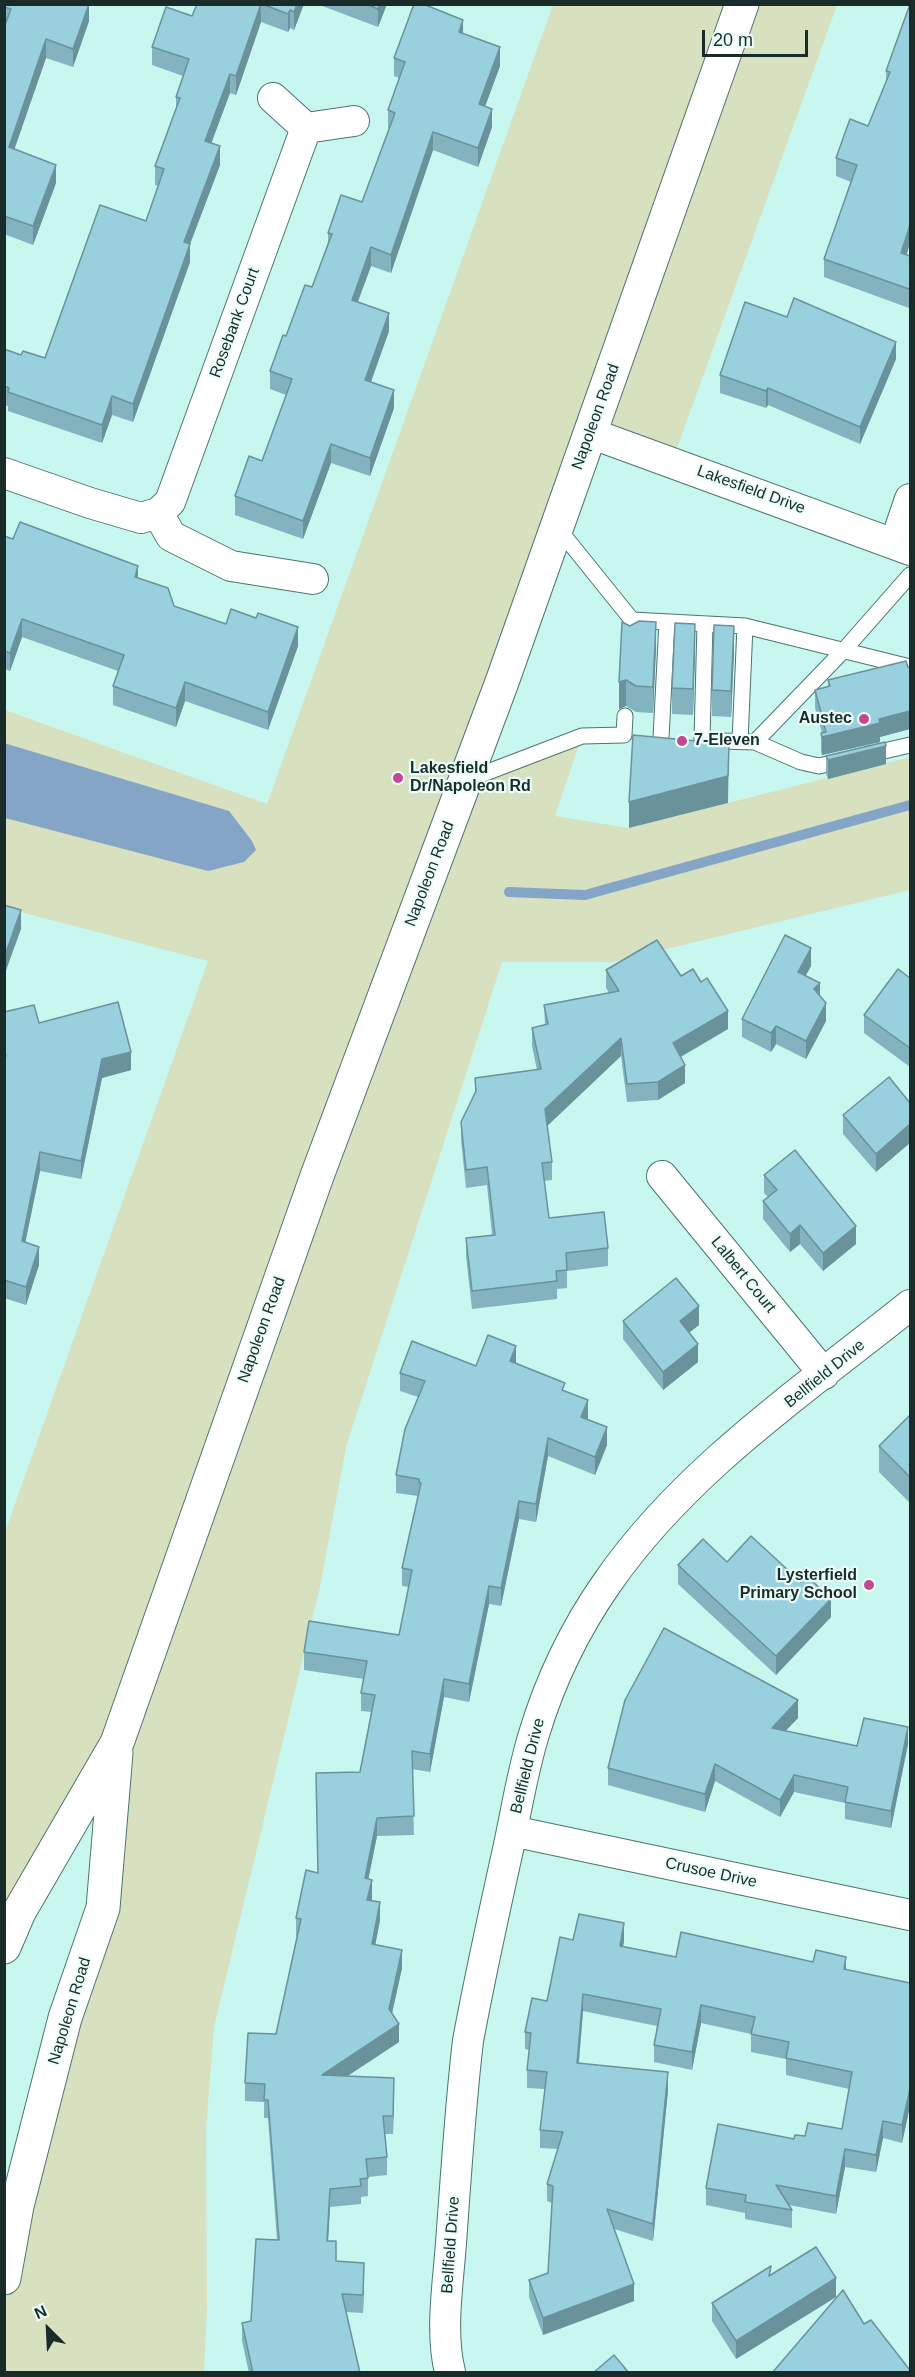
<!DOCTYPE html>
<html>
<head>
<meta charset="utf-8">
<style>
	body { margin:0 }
	#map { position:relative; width:915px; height:2377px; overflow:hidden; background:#c8f7ef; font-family:Helvetica,sans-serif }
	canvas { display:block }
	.frame { position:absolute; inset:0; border:6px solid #192c29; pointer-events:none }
	.north { position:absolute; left:18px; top:2299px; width:60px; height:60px; -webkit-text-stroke:4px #ebfefa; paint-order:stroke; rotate:336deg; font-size:16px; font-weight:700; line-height:24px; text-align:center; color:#192c29 }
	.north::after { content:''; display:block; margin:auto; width:21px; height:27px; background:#192c29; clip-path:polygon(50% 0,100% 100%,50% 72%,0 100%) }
	.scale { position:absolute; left:702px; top:30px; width:106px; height:27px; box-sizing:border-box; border:3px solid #192c29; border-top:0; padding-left:8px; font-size:18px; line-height:21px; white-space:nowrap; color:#192c29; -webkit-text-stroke:4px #ebfefa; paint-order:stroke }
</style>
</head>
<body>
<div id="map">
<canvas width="915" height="2377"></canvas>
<div class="frame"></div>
<div class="north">N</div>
<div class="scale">20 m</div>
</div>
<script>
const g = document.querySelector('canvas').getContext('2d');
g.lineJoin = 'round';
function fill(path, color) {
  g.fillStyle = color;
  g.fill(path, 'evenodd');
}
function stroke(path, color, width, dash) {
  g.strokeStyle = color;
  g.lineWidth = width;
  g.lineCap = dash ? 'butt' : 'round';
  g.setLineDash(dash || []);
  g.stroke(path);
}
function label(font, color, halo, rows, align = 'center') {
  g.font = font + ' Helvetica,sans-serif';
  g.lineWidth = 4.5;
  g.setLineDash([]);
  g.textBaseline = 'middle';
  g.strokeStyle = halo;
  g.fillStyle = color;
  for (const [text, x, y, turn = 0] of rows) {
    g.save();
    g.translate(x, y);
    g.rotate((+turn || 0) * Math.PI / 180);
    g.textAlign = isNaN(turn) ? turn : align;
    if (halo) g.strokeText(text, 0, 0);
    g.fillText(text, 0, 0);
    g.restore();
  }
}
fill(new Path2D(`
	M 553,5 L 837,5 L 672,462 L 590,433 L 465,781 L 582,736 L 555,816 L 629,828 L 910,757 L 910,890 L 613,962 L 502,962 L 346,1447 L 320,1587 L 214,2027 L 206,2129 L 207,2311 L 204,2372 L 5,2372 L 5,2278 L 103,1908 L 116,1744 L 5,1947 L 5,1532 L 208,961 L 5,908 L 5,710 L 267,804 Z`), '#d7e0bf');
fill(new Path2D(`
	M 4,743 L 229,811 L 252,841 L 256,850 L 244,862 L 208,871 L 5,818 Z`), '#84a5c6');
stroke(new Path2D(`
	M 509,892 L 585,895 L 910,805`), '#84a5c6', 10);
const service = new Path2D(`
	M 557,527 L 632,620 L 631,629
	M 632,620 L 745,626 L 910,667
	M 661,738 L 667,622
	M 702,739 L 705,624
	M 721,741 L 755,742 L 844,650 L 910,575
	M 740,741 L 745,626
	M 755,742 L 801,762 L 819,766 L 910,745
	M 467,780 L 582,736 L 624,735 L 625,716`);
const minor = new Path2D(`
	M 273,98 L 306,128
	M 590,433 L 910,550
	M 4,473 L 90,503 L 141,518 L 158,513 L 170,502 L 306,128 L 354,121
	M 158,513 L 171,536 L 231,566 L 313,579
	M 895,543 L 910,499
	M 662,1176 L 824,1374
	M 512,1831 L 910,1915
	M 450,2372 C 440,2332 448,2285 451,2243 C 456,2176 460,2108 468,2041 C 479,1981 492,1922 505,1863 C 515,1820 521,1776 534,1734 C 550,1681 575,1629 607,1583 C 685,1470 804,1390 910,1305`);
const primary = new Path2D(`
	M 4,1947 L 19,1912 L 117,1743 L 317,1176 L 502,682 L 742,4
	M 4,2278 L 17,2206 L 65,2018 L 103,1908 L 116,1753`);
stroke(service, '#4a766f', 17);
stroke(minor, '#4a766f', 32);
stroke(primary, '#4a766f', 35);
stroke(service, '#fff', 15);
stroke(minor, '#fff', 30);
stroke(primary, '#fff', 33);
fill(new Path2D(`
	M 4,4 L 89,4 L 89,21 L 73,67 L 46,58 L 14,149 L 56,183 L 33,245 L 4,234 Z
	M 197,4 L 304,4 L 294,30 L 290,28 L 288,32 L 261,22 L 236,95 L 230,93 L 211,143 L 220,165 L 190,244 L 190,262 L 133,422 L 112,415 L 102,443 L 8,411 L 8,406 L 4,405 L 4,349 L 21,355 L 45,358 L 146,221 L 158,186 L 155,185 L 155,166 L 176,109 L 176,97 L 183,76 L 152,65 L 152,47 L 192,16 Z
	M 317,4 L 387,4 L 378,27 Z
	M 910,4 L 907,255 L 910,256 L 909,308 L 824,277 L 824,259 L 851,182 L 836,176 L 836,158 L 868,126 L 886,82 L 886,71 Z
	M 463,34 L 500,66 L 485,106 L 492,127 L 478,167 L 433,150 L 391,273 L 371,266 L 357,302 L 389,331 L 371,382 L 394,408 L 370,476 L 331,463 L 303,539 L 235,515 L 235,496 L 262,461 L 286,395 L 270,389 L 270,371 L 312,287 L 328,242 L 328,233 L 362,202 L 389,129 L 388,128 L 388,110 L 399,78 L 394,76 L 394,58 Z
	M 896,359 L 860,444 L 768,405 L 766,408 L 720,393 L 720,375 Z
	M 4,536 L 138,578 L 174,606 L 226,624 L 298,646 L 268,730 L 185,701 L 176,727 L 113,705 L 113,686 L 118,671 L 22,637 L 10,671 L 4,669 Z
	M 656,648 L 653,713 L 636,712 L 626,706 L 619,709 L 619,682 Z
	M 695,650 L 693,715 L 672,714 L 672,688 Z
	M 734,652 L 731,717 L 712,716 L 712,690 Z
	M 910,667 L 910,729 L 880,737 L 880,742 L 822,755 L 821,752 L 821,733 L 822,733 L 815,708 L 815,690 L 828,687 L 828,680 Z
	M 826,756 L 886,764 L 828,779 L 826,774 Z
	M 811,966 L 805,976 L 820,995 L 826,1021 L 806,1059 L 776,1044 L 771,1052 L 742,1037 L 742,1019 Z
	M 606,970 L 681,976 L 728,1029 L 681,1057 L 685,1083 L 658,1100 L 627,1102 L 621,1056 L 547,1126 L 552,1162 L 552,1180 L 544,1181 L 549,1218 L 608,1248 L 608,1266 L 567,1271 L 567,1288 L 557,1289 L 557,1299 L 472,1309 L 466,1256 L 466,1238 L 492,1235 L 487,1185 L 466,1188 L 461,1140 L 461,1122 L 475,1094 L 475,1078 L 537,1070 L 532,1046 L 532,1028 L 545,1025 L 544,1005 L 609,993 L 606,988 Z
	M 910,978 L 910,1067 L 864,1033 L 864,1015 Z
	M 4,1012 L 39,1023 L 131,1070 L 102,1078 L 81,1179 L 40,1171 L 25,1242 L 39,1265 L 26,1305 L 4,1298 Z
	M 910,1103 L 876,1172 L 843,1134 L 843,1115 Z
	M 764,1175 L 856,1244 L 823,1271 L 800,1244 L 790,1252 L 763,1219 L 763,1201 L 768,1197 L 764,1193 Z
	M 623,1321 L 699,1325 L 689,1332 L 698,1362 L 663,1390 L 623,1339 Z
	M 516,1363 L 565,1391 L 588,1418 L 587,1419 L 607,1445 L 595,1475 L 548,1456 L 536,1522 L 519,1519 L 501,1606 L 489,1604 L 469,1702 L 444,1697 L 430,1772 L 412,1769 L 414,1835 L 377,1836 L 368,1879 L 372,1898 L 371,1901 L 380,1920 L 375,1945 L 402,1968 L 392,2013 L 399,2042 L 347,2076 L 394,2096 L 393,2134 L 385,2134 L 387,2157 L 387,2175 L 368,2177 L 368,2196 L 361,2197 L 361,2204 L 330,2207 L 328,2241 L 336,2261 L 364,2281 L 363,2313 L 346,2312 L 360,2373 L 249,2373 L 242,2341 L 242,2323 L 251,2321 L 277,2240 L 268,2118 L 264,2118 L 264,2102 L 245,2101 L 245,2083 L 276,2034 L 297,1936 L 296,1936 L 296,1918 L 318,1873 L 360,1772 L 371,1712 L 361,1711 L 361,1693 L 364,1679 L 304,1670 L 304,1652 L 399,1635 L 409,1587 L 402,1586 L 402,1568 L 418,1496 L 396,1493 L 396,1475 L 418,1397 L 400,1391 L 400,1373 Z
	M 910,1415 L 910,1503 L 879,1472 L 879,1446 Z
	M 727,1562 L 831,1617 L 776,1675 L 678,1584 L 678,1565 Z
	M 798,1718 L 785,1731 L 857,1746 L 908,1744 L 891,1828 L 845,1819 L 845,1803 L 794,1792 L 780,1817 L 715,1781 L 705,1812 L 608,1785 L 608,1768 Z
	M 573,1940 L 624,1941 L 623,1947 L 676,1957 L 846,1970 L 910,1983 L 910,2106 L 902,2143 L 883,2138 L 876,2172 L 845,2167 L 836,2214 L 789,2205 L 792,2210 L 792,2228 L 745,2219 L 745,2213 L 706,2205 L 706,2188 L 794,2139 L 842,2129 L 849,2089 L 786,2075 L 786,2059 L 751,2052 L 751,2034 L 701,2023 L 692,2070 L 654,2062 L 654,2045 L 657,2026 L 583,2011 L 579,2063 L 668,2090 L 653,2241 L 614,2229 L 634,2301 L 543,2335 L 529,2297 L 529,2280 L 548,2273 L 552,2203 L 547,2201 L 547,2184 L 558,2149 L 540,2148 L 540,2130 L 545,2089 L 527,2088 L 527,2070 L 530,2050 L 525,2049 L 525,2032 L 547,2001 Z
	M 771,2274 L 836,2297 L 736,2359 L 712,2321 L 712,2303 Z`), '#83b3bf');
fill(new Path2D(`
	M 89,4 L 89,21 L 73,67 L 73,49 Z
	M 261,4 L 261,22 L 236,95 L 236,76 Z
	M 297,4 L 304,4 L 294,30 L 294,12 Z
	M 380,4 L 387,4 L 378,27 L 378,9 Z
	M 290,10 L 290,28 L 288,32 L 288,14 Z
	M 463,20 L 463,38 L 459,32 Z
	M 46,39 L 46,58 L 9,165 L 9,147 Z
	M 500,47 L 500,66 L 479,123 L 479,104 Z
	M 230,74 L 230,93 L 205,160 L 205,141 Z
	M 492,109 L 492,127 L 478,167 L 478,148 Z
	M 433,132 L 433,150 L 391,273 L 391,255 Z
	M 220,146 L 220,165 L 184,260 L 184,242 Z
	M 56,165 L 56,183 L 33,245 L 33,226 Z
	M 910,225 L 910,244 L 901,271 L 901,253 Z
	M 190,244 L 190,262 L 133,422 L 133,404 Z
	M 371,247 L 371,266 L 352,318 L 352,300 Z
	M 910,286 L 910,305 L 909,308 L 909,289 Z
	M 389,313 L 389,331 L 365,398 L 365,380 Z
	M 896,342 L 896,359 L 860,444 L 860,427 Z
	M 768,388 L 768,405 L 766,408 L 766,391 Z
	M 394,390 L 394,408 L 370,476 L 370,458 Z
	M 112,396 L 112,415 L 102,443 L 102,425 Z
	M 331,444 L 331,463 L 303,539 L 303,521 Z
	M 138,566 L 138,585 L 135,577 Z
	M 22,619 L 22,637 L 10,671 L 10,653 Z
	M 656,622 L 656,648 L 653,713 L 653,687 Z
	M 695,624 L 695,650 L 693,715 L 693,689 Z
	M 734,626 L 734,652 L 731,717 L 731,691 Z
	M 298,627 L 298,646 L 268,730 L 268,712 Z
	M 626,680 L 626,706 L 619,709 L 619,682 Z
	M 185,682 L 185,701 L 176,727 L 176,708 Z
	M 910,711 L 910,729 L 880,737 L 880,742 L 822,755 L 822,737 L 879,719 Z
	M 729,744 L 728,803 L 629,828 L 629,802 Z
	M 886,746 L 886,764 L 828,779 L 828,760 Z
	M 21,910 L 21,929 L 4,976 L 4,958 Z
	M 811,948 L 811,966 L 798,990 L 798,972 Z
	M 820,983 L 820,1001 L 814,989 Z
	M 826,1003 L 826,1021 L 806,1059 L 806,1041 Z
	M 728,1011 L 728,1029 L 673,1061 L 673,1043 Z
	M 776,1026 L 776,1044 L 771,1052 L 771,1033 Z
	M 621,1038 L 621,1056 L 545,1128 L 545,1109 Z
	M 131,1052 L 131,1070 L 102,1078 L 81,1179 L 81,1161 L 102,1059 Z
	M 685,1065 L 685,1083 L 658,1100 L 658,1082 Z
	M 910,1124 L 910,1143 L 876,1172 L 876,1154 Z
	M 40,1152 L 40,1171 L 22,1259 L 22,1241 Z
	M 800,1225 L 800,1244 L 790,1252 L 790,1234 Z
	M 856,1226 L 856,1244 L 823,1271 L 823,1253 Z
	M 39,1247 L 39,1265 L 26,1305 L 26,1287 Z
	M 699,1306 L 699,1325 L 680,1340 L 680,1321 Z
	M 698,1344 L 698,1362 L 663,1390 L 663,1372 Z
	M 516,1346 L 516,1364 L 510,1361 Z
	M 588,1400 L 588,1418 L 581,1435 L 581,1417 Z
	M 607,1427 L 607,1445 L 595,1475 L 595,1457 Z
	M 548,1438 L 548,1456 L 536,1522 L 536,1504 Z
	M 519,1501 L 519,1519 L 501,1606 L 501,1588 Z
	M 489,1586 L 489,1604 L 469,1702 L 469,1684 Z
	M 831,1599 L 831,1617 L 776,1675 L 776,1656 Z
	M 444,1679 L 444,1697 L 430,1772 L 430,1754 Z
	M 798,1700 L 798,1718 L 772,1745 L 772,1728 Z
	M 908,1727 L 908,1744 L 891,1828 L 891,1811 Z
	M 715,1764 L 715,1781 L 705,1812 L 705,1794 Z
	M 794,1775 L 794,1792 L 780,1817 L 780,1800 Z
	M 377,1818 L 377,1836 L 365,1896 L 365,1878 Z
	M 372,1880 L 372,1898 L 367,1918 L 367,1900 Z
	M 380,1902 L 380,1920 L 372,1962 L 372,1944 Z
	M 624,1923 L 624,1941 L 620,1964 L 620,1946 Z
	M 402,1950 L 402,1968 L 389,2027 L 389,2009 Z
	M 846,1957 L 846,1974 L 844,1969 Z
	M 583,1994 L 583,2011 L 577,2080 L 577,2063 Z
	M 701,2005 L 701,2023 L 692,2070 L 692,2052 Z
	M 399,2024 L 399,2042 L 322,2093 L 322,2075 Z
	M 668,2072 L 668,2090 L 653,2241 L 653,2224 Z
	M 394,2078 L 394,2096 L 393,2134 L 393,2116 Z
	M 910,2089 L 910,2106 L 902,2143 L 902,2125 Z
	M 883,2121 L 883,2138 L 876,2172 L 876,2155 Z
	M 845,2149 L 845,2167 L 836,2214 L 836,2196 Z
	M 330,2189 L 330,2207 L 327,2259 L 327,2241 Z
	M 364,2263 L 364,2281 L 363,2313 L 363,2295 Z
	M 836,2278 L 836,2297 L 736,2359 L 736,2341 Z
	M 634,2284 L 634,2301 L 543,2335 L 543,2318 Z`), '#6a929b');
const building = new Path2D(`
	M 4,4 L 89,4 L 73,49 L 46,39 L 9,147 L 56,165 L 33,226 L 4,216 L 4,28 L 11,9 L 4,7 Z
	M 197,4 L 261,4 L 236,76 L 230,74 L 205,141 L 220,146 L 184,242 L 190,244 L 133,404 L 112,396 L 102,425 L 8,392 L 9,388 L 4,386 L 4,349 L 21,355 L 23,351 L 45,358 L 100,205 L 146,221 L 164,169 L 155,166 L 180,98 L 176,97 L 189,59 L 152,47 L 166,7 L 192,16 Z
	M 262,4 L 297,4 L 294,12 L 290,10 L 288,14 Z
	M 366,4 L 380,4 L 378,9 Z
	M 414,4 L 423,4 L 463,20 L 459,32 L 500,47 L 479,104 L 492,109 L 478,148 L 433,132 L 391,255 L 371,247 L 352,300 L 389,313 L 365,380 L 394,390 L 370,458 L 331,444 L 303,521 L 235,496 L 249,456 L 262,461 L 292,379 L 270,371 L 283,335 L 286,336 L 305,285 L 312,287 L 332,234 L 328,233 L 341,195 L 362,202 L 395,113 L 388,110 L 405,62 L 394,58 Z
	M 910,4 L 910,225 L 901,253 L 910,256 L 910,286 L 909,289 L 824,259 L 857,165 L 836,158 L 850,119 L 868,126 L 890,72 L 886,71 Z
	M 794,298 L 896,342 L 860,427 L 768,388 L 766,391 L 720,375 L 745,302 L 787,317 Z
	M 20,522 L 138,566 L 135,577 L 168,588 L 174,606 L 226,624 L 231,609 L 256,618 L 258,613 L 298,627 L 268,712 L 185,682 L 176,708 L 113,686 L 124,655 L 22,619 L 10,653 L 4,651 L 4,536 L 13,539 Z
	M 639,621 L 656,622 L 653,687 L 636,686 L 626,680 L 619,682 L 622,622 L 630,626 Z
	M 675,623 L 695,624 L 693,689 L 672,688 Z
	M 714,625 L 734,626 L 731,691 L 712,690 Z
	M 906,661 L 908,667 L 910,667 L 910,711 L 879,719 L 880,723 L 822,737 L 821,733 L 826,732 L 815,690 L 830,686 L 828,680 Z
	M 633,735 L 729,744 L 728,776 L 629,802 Z
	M 885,742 L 886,746 L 828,760 L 826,756 Z
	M 4,905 L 21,910 L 4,958 Z
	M 785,935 L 811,948 L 798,972 L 820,983 L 814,989 L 826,1003 L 806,1041 L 776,1026 L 771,1033 L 742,1019 Z
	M 657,940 L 681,976 L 693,969 L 701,982 L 707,978 L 728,1011 L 673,1043 L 685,1065 L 658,1082 L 627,1084 L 621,1038 L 545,1109 L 552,1162 L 542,1163 L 549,1218 L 604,1212 L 608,1248 L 566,1253 L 567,1270 L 556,1271 L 557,1281 L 472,1291 L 466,1238 L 495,1235 L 487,1167 L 466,1170 L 461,1122 L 476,1091 L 475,1078 L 541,1069 L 532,1028 L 548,1024 L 544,1005 L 619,991 L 606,970 Z
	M 898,969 L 910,978 L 910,1048 L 864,1015 Z
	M 118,1002 L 131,1052 L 102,1059 L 81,1161 L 40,1152 L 22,1241 L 39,1247 L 26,1287 L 4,1280 L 4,1057 L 6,1056 L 4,1049 L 4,1012 L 34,1005 L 39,1023 Z
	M 889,1077 L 910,1103 L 910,1124 L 876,1154 L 843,1115 Z
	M 795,1150 L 856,1226 L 823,1253 L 800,1225 L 790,1234 L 763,1201 L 777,1190 L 764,1175 Z
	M 676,1278 L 699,1306 L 680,1321 L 698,1344 L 663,1372 L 623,1321 Z
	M 488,1335 L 516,1346 L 510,1361 L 565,1383 L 562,1390 L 588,1400 L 581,1417 L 607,1427 L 595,1457 L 548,1438 L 536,1504 L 519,1501 L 501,1588 L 489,1586 L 469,1684 L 444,1679 L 430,1754 L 412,1751 L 414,1816 L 377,1818 L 365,1878 L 372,1880 L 367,1900 L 380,1902 L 372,1944 L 402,1950 L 389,2009 L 399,2024 L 322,2075 L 394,2078 L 393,2116 L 383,2116 L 387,2157 L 366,2159 L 368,2178 L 360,2179 L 361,2186 L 330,2189 L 327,2241 L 336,2241 L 336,2261 L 364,2263 L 363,2295 L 342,2294 L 360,2373 L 253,2373 L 242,2323 L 251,2321 L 256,2239 L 279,2240 L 268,2100 L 264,2100 L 265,2084 L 245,2083 L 248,2033 L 276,2034 L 301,1919 L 296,1918 L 306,1870 L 318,1873 L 316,1773 L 360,1772 L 375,1695 L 361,1693 L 367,1661 L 304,1652 L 309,1621 L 399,1635 L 412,1570 L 402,1568 L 421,1483 L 419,1482 L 419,1479 L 396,1475 L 405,1429 L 425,1381 L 400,1373 L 412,1341 L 476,1366 Z
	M 910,1415 L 910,1477 L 879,1446 Z
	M 751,1536 L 801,1582 L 807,1576 L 831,1599 L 776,1656 L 678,1565 L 703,1539 L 727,1562 Z
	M 664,1628 L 798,1700 L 772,1728 L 857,1746 L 864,1718 L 908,1727 L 891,1811 L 845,1802 L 848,1787 L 794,1775 L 780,1800 L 715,1764 L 705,1794 L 608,1768 L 625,1700 Z
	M 579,1914 L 624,1923 L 620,1946 L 676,1957 L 681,1932 L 813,1962 L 816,1950 L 846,1957 L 844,1969 L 910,1983 L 910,2089 L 902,2125 L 883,2121 L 876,2155 L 845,2149 L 836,2196 L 776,2185 L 792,2210 L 745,2202 L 746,2195 L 706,2188 L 718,2124 L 794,2139 L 795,2135 L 805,2136 L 808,2123 L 842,2129 L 852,2072 L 786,2058 L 789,2042 L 751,2034 L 755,2017 L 701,2005 L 692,2052 L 654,2045 L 661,2009 L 583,1994 L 577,2063 L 668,2072 L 653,2224 L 607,2209 L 634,2284 L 543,2318 L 529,2280 L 548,2273 L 553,2186 L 547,2184 L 563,2132 L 540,2130 L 547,2072 L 527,2070 L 531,2033 L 525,2032 L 532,1998 L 547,2001 L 560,1937 L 573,1940 Z
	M 816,2247 L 836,2278 L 736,2341 L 712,2303 L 771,2266 L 769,2276 Z
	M 843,2290 L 864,2324 L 871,2320 L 909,2369 L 910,2369 L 910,2373 L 772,2373 Z
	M 614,2355 L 629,2373 L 593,2373 Z`);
fill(building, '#98d0de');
stroke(building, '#6a929b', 1.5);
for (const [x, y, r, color] of [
	[864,719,6,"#c44796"],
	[682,741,6,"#c44796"],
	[398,778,6,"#c44796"],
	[869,1585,6,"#c44796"]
]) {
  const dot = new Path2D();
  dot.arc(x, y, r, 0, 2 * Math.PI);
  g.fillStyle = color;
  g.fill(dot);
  stroke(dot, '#ebfefa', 2);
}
label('16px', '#192c29', '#ebfefa', [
	["Rosebank Court",235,323,-70],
	["Napoleon Road",596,417,-70],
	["Lakesfield Drive",751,490,20],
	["Napoleon Road",430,874,-69],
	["Lalbert Court",743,1275,51],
	["Napoleon Road",262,1330,-70],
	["Bellfield Drive",825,1374,-39],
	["Bellfield Drive",528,1766,-76],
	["Crusoe Drive",711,1873,12],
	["Napoleon Road",70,2011,-73],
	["Bellfield Drive",451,2245,-86]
]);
label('bold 16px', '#192c29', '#ebfefa', [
	["Austec",852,719],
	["7-Eleven",694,741,"left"],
	["Lakesfield",410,769,"left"],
	["Dr/Napoleon Rd",410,787,"left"],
	["Lysterfield",857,1576],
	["Primary School",857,1594]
], 'right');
</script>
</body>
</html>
